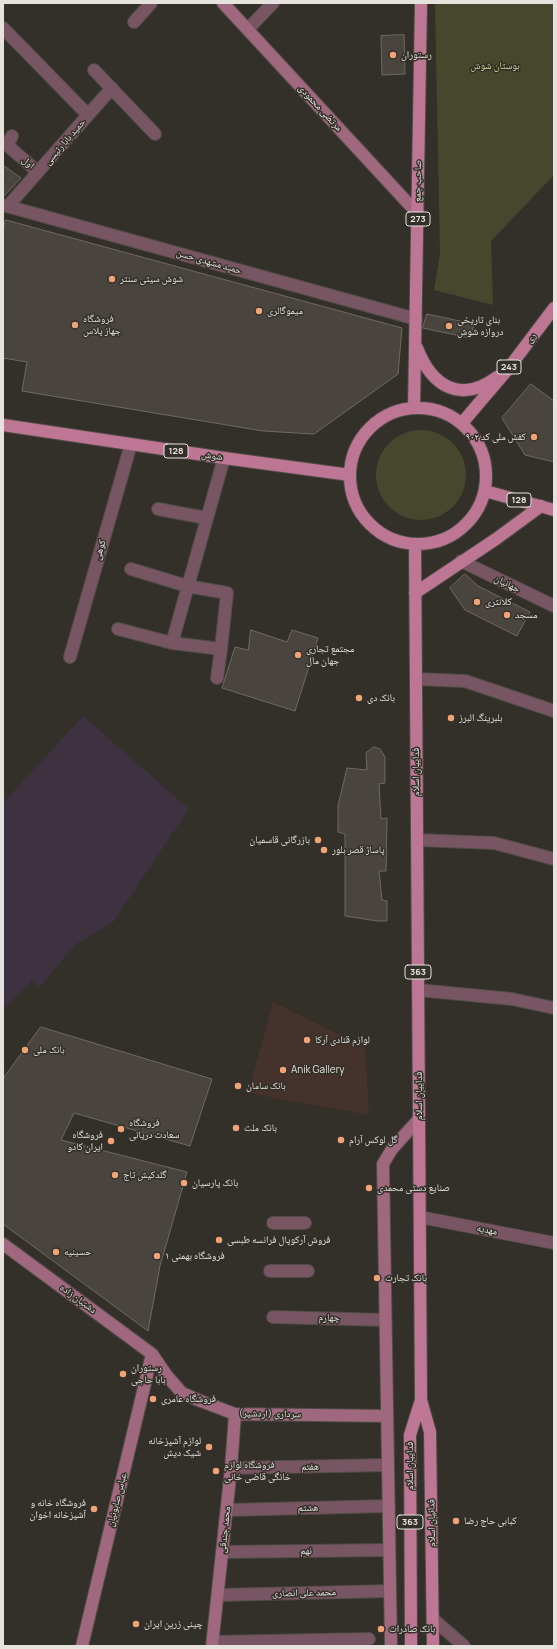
<!DOCTYPE html>
<html>
<head>
<meta charset="utf-8">
<style>
	body { margin:0 }
	#map { position:relative; width:557px; height:1649px; overflow:hidden; background:#332f29; font-family:Manrope,sans-serif }
	canvas { display:block }
	.frame { position:absolute; inset:0; border:4px solid #e6e3df; pointer-events:none }
</style>
</head>
<body>
<div id="map">
<canvas width="557" height="1649"></canvas>
<div class="frame"></div>
</div>
<script>
const g = document.querySelector('canvas').getContext('2d');
g.lineJoin = 'round';
function fill(path, color) {
  g.fillStyle = color;
  g.fill(path, 'evenodd');
}
function stroke(path, color, width, dash) {
  g.strokeStyle = color;
  g.lineWidth = width;
  g.lineCap = dash ? 'butt' : 'round';
  g.setLineDash(dash || []);
  g.stroke(path);
}
function label(font, color, halo, rows, align = 'center') {
  g.font = font + ' Manrope,"Noto Naskh Arabic",sans-serif';
  g.lineWidth = 3;
  g.setLineDash([]);
  g.textBaseline = 'middle';
  g.strokeStyle = halo;
  g.fillStyle = color;
  for (const [text, x, y, turn = 0] of rows) {
    g.save();
    g.translate(x, y);
    g.rotate((+turn || 0) * Math.PI / 180);
    g.textAlign = isNaN(turn) ? turn : align;
    if (halo) g.strokeText(text, 0, 0);
    g.fillText(text, 0, 0);
    g.restore();
  }
}
fill(new Path2D(`
	M 273,1002 L 365,1047 L 369,1115 L 248,1093 Z`), '#45322c');
fill(new Path2D(`
	M 83,716 L 189,809 L 113,922 L 75,945 L 39,988 L 32,980 L 3,1010 L 3,803 Z`), '#3e3241');
fill(new Path2D(`
	M 435,3 L 554,3 L 554,175 L 491,241 L 493,305 L 434,290 L 440,254 Z
	M376 475a45 45 0 1 1 90 0a45 45 0 1 1-90 0Z`), '#46482d');
const building = new Path2D(`
	M 404,35 L 405,74 L 382,75 L 381,36 Z
	M 3,165 L 21,178 L 3,197 Z
	M 6,220 L 402,328 L 398,374 L 314,434 L 263,431 L 22,391 L 27,362 L 3,358 L 3,230 Z
	M 427,314 L 474,324 L 470,338 L 423,328 Z
	M 531,384 L 554,401 L 554,462 L 525,455 L 502,418 Z
	M 465,574 L 478,586 L 530,612 L 517,636 L 465,610 L 450,588 Z
	M 251,630 L 287,642 L 292,630 L 318,638 L 295,711 L 222,688 L 235,647 L 248,650 Z
	M 374,747 L 380,749 L 385,757 L 385,783 L 379,784 L 381,819 L 387,818 L 386,871 L 379,871 L 382,900 L 387,901 L 387,921 L 377,921 L 345,916 L 345,834 L 338,832 L 338,806 L 347,768 L 367,770 L 366,753 Z
	M 41,1027 L 212,1079 L 190,1146 L 74,1113 L 61,1140 L 187,1172 L 160,1266 L 148,1331 L 3,1224 L 3,1079 Z`);
fill(building, '#4a443e');
stroke(building, '#706963', 1);
const street = new Path2D(`
	M 134,22 L 151,3
	M 3,28 L 88,115 L 8,206
	M 248,29 L 273,3
	M 94,70 L 155,134
	M 88,115 L 112,88
	M 12,136 L 7,145 L 38,172
	M 3,205 L 416,319
	M 158,509 L 206,518
	M 461,561 L 554,606
	M 118,629 L 172,643 L 221,649 L 227,593 L 187,586 L 131,569
	M 172,643 L 224,458
	M 70,657 L 131,444
	M 217,678 L 221,649
	M 416,679 L 465,681 L 554,711
	M 417,840 L 494,843 L 554,859
	M 418,990 L 512,999 L 554,1008
	M 420,1217 L 554,1243
	M 273,1223 L 305,1223
	M 270,1271 L 308,1271
	M 273,1317 L 385,1320
	M 231,1468 L 388,1465
	M 227,1510 L 389,1506
	M 222,1552 L 389,1550
	M 218,1595 L 390,1591
	M 433,1619 L 464,1646
	M 213,1642 L 369,1639`);
const secondary = new Path2D(`
	M 223,3 L 418,214
	M 3,1244 L 152,1354 L 167,1376 L 182,1393 L 198,1400 L 235,1414 L 387,1416
	M 82,1646 L 152,1354
	M 212,1646 L 231,1468 L 235,1414
	M 391,1646 L 383,1164 L 392,1149 L 419,1119`);
const primary = new Path2D(`
	M 417,348 C 432,387 461,404 497,377
	M 414,408 L 421,3
	M350 476a68 68 0 1 1 136 0a68 68 0 1 1-136 0Z
	M 462,423 L 508,369 L 554,308
	M 3,425 L 224,458 L 350,475
	M 485,491 L 554,510
	M 415,593 L 496,539 L 541,506
	M 421,1400 L 430,1432 L 433,1646
	M 411,1646 L 410,1435 L 421,1400 L 415,544`);
stroke(street, '#504c46', 14);
stroke(secondary, '#504c46', 14);
stroke(primary, '#504c46', 14);
stroke(street, '#775563', 12);
stroke(secondary, '#9f687f', 12);
stroke(primary, '#bd7795', 12);
for (const [x, y, r, color] of [
	[393,55,4,"#efa377"],
	[112,279,4,"#efa377"],
	[259,311,4,"#efa377"],
	[75,325,4,"#efa377"],
	[449,326,4,"#efa377"],
	[534,437,4,"#efa377"],
	[477,602,4,"#efa377"],
	[507,615,4,"#efa377"],
	[298,655,4,"#efa377"],
	[359,698,4,"#efa377"],
	[451,718,4,"#efa377"],
	[318,840,4,"#efa377"],
	[324,850,4,"#efa377"],
	[307,1040,4,"#efa377"],
	[25,1050,4,"#efa377"],
	[283,1070,4,"#efa377"],
	[238,1086,4,"#efa377"],
	[236,1128,4,"#efa377"],
	[121,1129,4,"#efa377"],
	[341,1140,4,"#efa377"],
	[111,1141,4,"#efa377"],
	[115,1175,4,"#efa377"],
	[184,1183,4,"#efa377"],
	[369,1188,4,"#efa377"],
	[219,1240,4,"#efa377"],
	[56,1252,4,"#efa377"],
	[157,1256,4,"#efa377"],
	[377,1278,4,"#efa377"],
	[123,1374,4,"#efa377"],
	[153,1399,4,"#efa377"],
	[209,1447,4,"#efa377"],
	[216,1471,4,"#efa377"],
	[94,1509,4,"#efa377"],
	[456,1521,4,"#efa377"],
	[136,1624,4,"#efa377"],
	[381,1629,4,"#efa377"]
]) {
  const dot = new Path2D();
  dot.arc(x, y, r, 0, 2 * Math.PI);
  g.fillStyle = color;
  g.fill(dot);
  stroke(dot, '#332f29', 1.5);
}
for (const [x, y, w] of [
	[418,219,24],
	[509,367,24],
	[176,451,24],
	[519,500,24],
	[418,972,26],
	[410,1522,26]
]) {
  const box = new Path2D();
  box.roundRect(x - w / 2, y - 7, w, 14, 3);
  g.fillStyle = '#332f29';
  g.fill(box);
  stroke(box, '#e6e3df', 1);
}
label('bold 9px', '#e6e3df', null, [
	["273",418,219],
	["243",509,367],
	["128",176,451],
	["128",519,500],
	["363",418,972],
	["363",410,1522]
]);
label('10px', '#e6e3df', '#332f29', [
	["رستوران",401,55],
	["شوش سیتی سنتر",120,279],
	["میموگالری",267,311],
	["فروشگاه",83,319],
	["جهاز پلاس",83,331],
	["بنای تاریخی",457,320],
	["دروازه شوش",457,332],
	["کفش ملی کد ۹۰۲",526,437,"right"],
	["کلانتری",485,602],
	["مسجد",515,615],
	["مجتمع تجاری",306,649],
	["جهان مال",306,661],
	["بانک دی",367,698],
	["بلبرینگ البرز",459,718],
	["بازرگانی قاسمیان",310,840,"right"],
	["پاساژ قصر بلور",332,850],
	["لوازم قنادی آرکا",315,1040],
	["بانک ملی",33,1050],
	["Anik Gallery",291,1070],
	["بانک سامان",246,1086],
	["فروشگاه",129,1123],
	["سعادت دریانی",129,1135],
	["بانک ملت",244,1128],
	["فروشگاه",103,1135,"right"],
	["ایران کادو",103,1147,"right"],
	["گل لوکس آرام",349,1140],
	["گلدکیش تاج",123,1175],
	["بانک پارسیان",192,1183],
	["صنایع دستی محمدی",377,1188],
	["فروش آرکوپال فرانسه طبسی",227,1240],
	["حسینیه",64,1252],
	["فروشگاه بهمنی ۱",165,1256],
	["بانک تجارت",385,1278],
	["رستوران",131,1368],
	["بابا حاجی",131,1380],
	["فروشگاه عامری",161,1399],
	["لوازم آشپزخانه",201,1441,"right"],
	["شیک دیش",201,1453,"right"],
	["فروشگاه لوازم",224,1465],
	["خانگی قاضی خانی",224,1477],
	["فروشگاه خانه و",86,1503,"right"],
	["آشپزخانه اخوان",86,1515,"right"],
	["کبابی حاج رضا",464,1521],
	["چینی زرین ایران",144,1624],
	["بانک صادرات",389,1629]
], 'left');
label('10px', '#cfd496', '#332f29', [
	["بوستان شوش",495,66]
]);
label('10px', '#e6e3df', '#332f29', [
	["مرتضی محمودی",320,108,47],
	["حمید بابا رئیسی",65,142,-49],
	["اول",28,163,41],
	["صاحب جمع",418,181,-89],
	["حمید مشهدی حسن",209,262,16],
	["ری",531,338,-53],
	["شوش",212,456,8],
	["کوهی",100,550,-74],
	["جهانیان",507,584,26],
	["فداییان اسلام",416,772,-90],
	["فداییان اسلام",419,1096,-90],
	["مهدیه",487,1230,11],
	["دشتبان زاده",78,1299,36],
	["چهارم",329,1318,1],
	["سرداری (اردشیر)",270,1414,1],
	["فداییان اسلام",410,1466,-90],
	["هفتم",310,1467,-1],
	["عباس صابونیان",117,1500,-76],
	["هشتم",308,1508,-1],
	["فدائیان اسلام",432,1523,-91],
	["محمد جندقی",225,1530,-84],
	["نهم",306,1551,-1],
	["محمد علی انصاری",304,1593,-1]
]);
</script>
</body>
</html>
